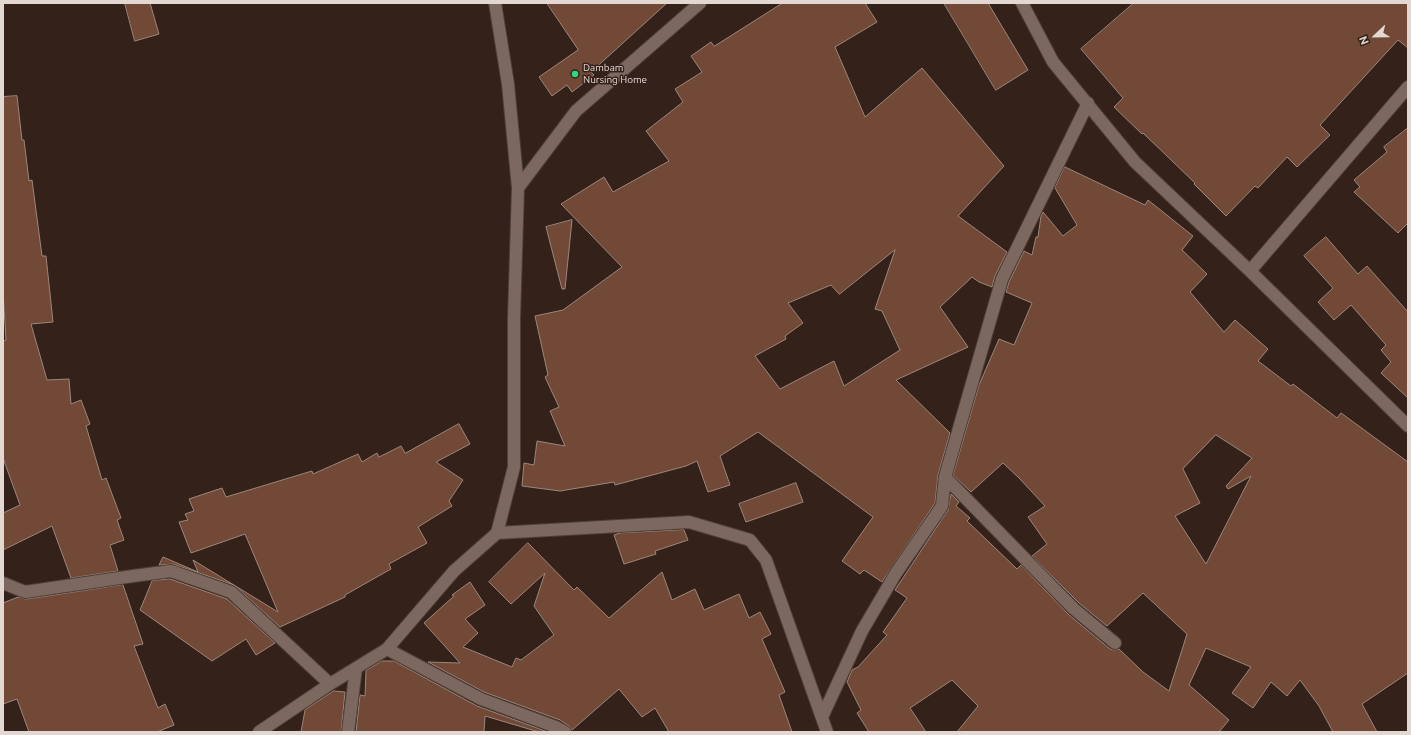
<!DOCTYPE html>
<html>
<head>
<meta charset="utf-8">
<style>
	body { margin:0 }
	#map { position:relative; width:1411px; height:735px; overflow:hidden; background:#34221a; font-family:Ubuntu,sans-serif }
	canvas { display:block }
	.frame { position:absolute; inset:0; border:4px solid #e3d7d1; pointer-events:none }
	.north { position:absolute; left:1355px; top:16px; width:40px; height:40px; -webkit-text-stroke:3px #34221a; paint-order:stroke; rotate:248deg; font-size:11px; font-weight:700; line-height:16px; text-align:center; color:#e3d7d1 }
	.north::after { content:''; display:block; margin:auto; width:14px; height:18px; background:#e3d7d1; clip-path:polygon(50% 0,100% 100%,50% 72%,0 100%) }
</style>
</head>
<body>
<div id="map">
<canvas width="1411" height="735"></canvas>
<div class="frame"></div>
<div class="north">N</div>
</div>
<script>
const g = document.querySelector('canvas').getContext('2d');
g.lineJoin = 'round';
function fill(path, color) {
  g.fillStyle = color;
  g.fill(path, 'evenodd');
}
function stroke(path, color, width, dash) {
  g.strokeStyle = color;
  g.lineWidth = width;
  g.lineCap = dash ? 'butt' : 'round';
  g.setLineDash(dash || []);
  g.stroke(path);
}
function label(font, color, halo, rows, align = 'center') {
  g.font = font + ' Ubuntu,sans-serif';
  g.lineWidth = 3;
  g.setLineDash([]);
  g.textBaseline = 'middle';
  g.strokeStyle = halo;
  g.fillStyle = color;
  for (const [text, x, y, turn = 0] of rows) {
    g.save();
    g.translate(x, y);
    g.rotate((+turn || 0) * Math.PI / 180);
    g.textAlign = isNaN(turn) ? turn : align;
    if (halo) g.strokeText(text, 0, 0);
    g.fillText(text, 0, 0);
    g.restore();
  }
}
const building = new Path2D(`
	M 125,3 L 150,3 L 159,34 L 135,41 Z
	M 547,3 L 667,3 L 591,72 L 594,75 L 572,92 L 567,85 L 552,96 L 539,77 L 578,50 Z
	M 783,3 L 865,3 L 877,22 L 835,47 L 865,117 L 922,68 L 1004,166 L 958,216 L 1007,252 L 995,276 L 992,287 L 979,282 L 972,277 L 940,307 L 968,347 L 896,380 L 950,433 L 938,475 L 935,503 L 882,582 L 864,570 L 860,574 L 842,561 L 873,517 L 758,432 L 720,456 L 730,485 L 708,492 L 697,461 L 686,466 L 615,485 L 614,482 L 560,491 L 522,486 L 524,463 L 534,465 L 537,441 L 565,446 L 550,411 L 559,407 L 545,377 L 548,375 L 535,316 L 563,310 L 622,267 L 561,204 L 604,177 L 613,192 L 669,161 L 646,131 L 683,102 L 675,89 L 702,72 L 691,56 L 711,42 L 714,46 ZM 895,250 L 875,309 L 882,311 L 900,350 L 844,386 L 834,361 L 780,389 L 755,356 L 786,339 L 785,336 L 803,323 L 788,303 L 831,285 L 839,294 Z
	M 944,3 L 988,3 L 1028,70 L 996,90 Z
	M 1134,3 L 1408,3 L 1408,48 L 1398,40 L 1320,125 L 1330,135 L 1297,167 L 1287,157 L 1258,188 L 1255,186 L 1226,216 L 1194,184 L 1195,183 L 1143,133 L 1142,134 L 1114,107 L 1123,98 L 1081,49 Z
	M 17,96 L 22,140 L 24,140 L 29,181 L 32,180 L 42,256 L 46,256 L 53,322 L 31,324 L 47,380 L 69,379 L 71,404 L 81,400 L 90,424 L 86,426 L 102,480 L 106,478 L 121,518 L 117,520 L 124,540 L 110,545 L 118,571 L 71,578 L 52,526 L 3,550 L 3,513 L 20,505 L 3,458 L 3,341 L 6,340 L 3,291 L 3,97 Z
	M 1408,128 L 1408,223 L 1398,233 L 1354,192 L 1360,187 L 1354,180 L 1387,152 L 1384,147 Z
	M 1065,167 L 1145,205 L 1148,200 L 1193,236 L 1182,250 L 1207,274 L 1190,292 L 1224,332 L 1235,320 L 1268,349 L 1258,361 L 1291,386 L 1293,384 L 1337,418 L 1341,413 L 1408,462 L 1408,673 L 1362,704 L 1377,732 L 1333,732 L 1319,706 L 1300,680 L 1287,696 L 1271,682 L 1253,708 L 1232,693 L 1251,667 L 1206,648 L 1189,685 L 1229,720 L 1219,732 L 957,732 L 978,706 L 952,680 L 910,708 L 926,732 L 869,732 L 857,713 L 861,710 L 847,682 L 852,670 L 858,667 L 887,635 L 883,632 L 907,598 L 895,590 L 948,510 L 951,494 L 959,502 L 956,506 L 970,518 L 967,521 L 1017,569 L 1021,565 L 1069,615 L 1110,649 L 1114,650 L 1119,649 L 1143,672 L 1169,691 L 1187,634 L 1143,593 L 1107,626 L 1079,603 L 1032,556 L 1047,544 L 1028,517 L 1045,506 L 1019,478 L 1003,463 L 971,492 L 953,475 L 979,385 L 999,339 L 1014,345 L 1032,303 L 1006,292 L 1009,282 L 1024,251 L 1032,255 L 1036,237 L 1038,237 L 1041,216 L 1043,212 L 1063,236 L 1077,225 L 1055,188 ZM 1216,435 L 1252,458 L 1226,486 L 1228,489 L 1251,476 L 1206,564 L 1175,516 L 1200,503 L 1183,469 Z
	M 572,220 L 565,289 L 562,289 L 546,227 Z
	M 1326,237 L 1358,274 L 1367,266 L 1408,312 L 1408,398 L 1381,373 L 1391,362 L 1381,350 L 1386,345 L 1351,305 L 1334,320 L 1318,302 L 1333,288 L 1304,256 Z
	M 459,424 L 470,444 L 436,462 L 463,480 L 449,501 L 452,506 L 418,527 L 427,543 L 389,564 L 391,569 L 345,595 L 345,597 L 280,627 L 234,585 L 173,564 L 159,565 L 163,557 L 198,572 L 193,560 L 278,612 L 245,534 L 191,553 L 179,522 L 188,520 L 185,514 L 194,511 L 189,499 L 222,488 L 226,497 L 312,471 L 313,474 L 358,454 L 362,462 L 377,453 L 379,457 L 401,446 L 405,453 Z
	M 796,483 L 803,502 L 746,522 L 739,504 Z
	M 684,530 L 688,540 L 655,551 L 656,554 L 624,564 L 614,535 L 620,533 Z
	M 528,543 L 574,590 L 577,587 L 609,618 L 662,572 L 672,600 L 695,589 L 704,610 L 739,594 L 749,618 L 760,612 L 771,634 L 762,639 L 785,692 L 779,695 L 792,732 L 669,732 L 655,708 L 642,717 L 619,689 L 572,730 L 569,726 L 560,720 L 484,692 L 428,662 L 460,663 L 424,623 L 454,596 L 452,595 L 470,582 L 485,605 L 465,619 L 478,633 L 463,647 L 512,667 L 516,658 L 521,660 L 554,635 L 534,606 L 545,573 L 511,604 L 489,582 Z
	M 170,579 L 227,599 L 275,643 L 256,655 L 246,639 L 212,661 L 140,610 L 152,581 Z
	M 123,585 L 143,644 L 134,646 L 158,708 L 165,704 L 174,725 L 157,732 L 29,732 L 17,699 L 3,704 L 3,603 L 18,597 L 26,599 Z
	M 382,661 L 394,661 L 477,706 L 548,732 L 539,732 L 485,716 L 484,732 L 356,732 L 360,695 L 365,696 L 366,671 Z
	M 334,691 L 345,692 L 341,732 L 301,732 L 305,710 Z`);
fill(building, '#724936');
stroke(building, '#9c867c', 1);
const minor = new Path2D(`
	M 1022,3 L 1053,62 L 1135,162 L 1250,271 L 1408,426
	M 518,188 L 576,111 L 700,3
	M 1250,271 L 1408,87
	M 945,477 L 1074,609 L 1115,643
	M 497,533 L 689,522 L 750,540 L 766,560 L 827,732
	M 3,583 L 25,592 L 133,576 L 171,571 L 231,592 L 330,684
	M 387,649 L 481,699 L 556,727 L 565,732
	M 822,717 L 862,631 L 896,573 L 942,506 L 945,477 L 1002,279 L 1088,103
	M 259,732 L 330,684 L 387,649 L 454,571 L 497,533 L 514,467 L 514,318 L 518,188 L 508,84 L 495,3
	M 348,732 L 356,668`);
stroke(minor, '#4f403a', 14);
stroke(minor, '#7d685f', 12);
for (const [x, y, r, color] of [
	[575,74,4,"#2ad884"]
]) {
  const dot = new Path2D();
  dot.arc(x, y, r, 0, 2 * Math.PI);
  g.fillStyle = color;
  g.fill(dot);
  stroke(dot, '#34221a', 1.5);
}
label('10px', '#e3d7d1', '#34221a', [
	["Dambam",583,68],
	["Nursing Home",583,80]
], 'left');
</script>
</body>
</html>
